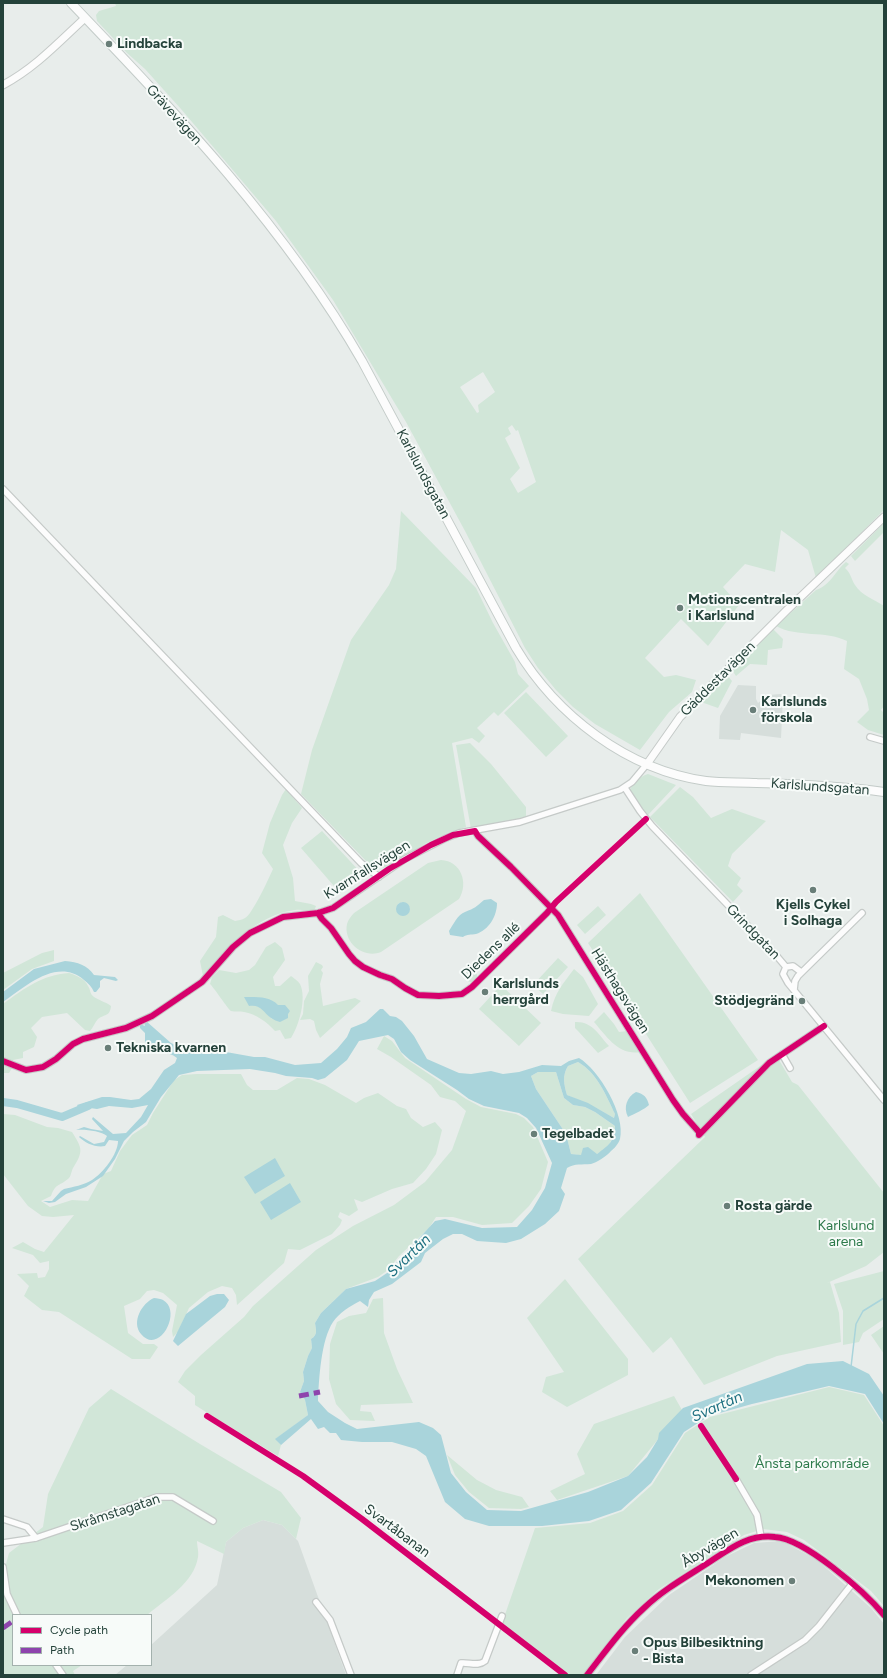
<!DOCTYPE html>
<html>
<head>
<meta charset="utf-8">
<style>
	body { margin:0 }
	#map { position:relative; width:887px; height:1678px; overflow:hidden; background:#e8edeb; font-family:Figtree,sans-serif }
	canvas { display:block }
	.frame { position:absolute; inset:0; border:4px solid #24423a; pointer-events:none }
	.legend { position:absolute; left:12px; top:1614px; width:140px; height:52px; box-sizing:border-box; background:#f7fbf9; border:1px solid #a3b1ad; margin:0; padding:5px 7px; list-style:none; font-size:12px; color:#24423a }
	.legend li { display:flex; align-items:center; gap:8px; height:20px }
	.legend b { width:20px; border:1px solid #a3b1ad }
</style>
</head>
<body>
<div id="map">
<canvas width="887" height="1678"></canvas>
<div class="frame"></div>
<ul class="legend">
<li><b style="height:5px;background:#d6006c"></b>Cycle path</li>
<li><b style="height:5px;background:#8e44ad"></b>Path</li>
</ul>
</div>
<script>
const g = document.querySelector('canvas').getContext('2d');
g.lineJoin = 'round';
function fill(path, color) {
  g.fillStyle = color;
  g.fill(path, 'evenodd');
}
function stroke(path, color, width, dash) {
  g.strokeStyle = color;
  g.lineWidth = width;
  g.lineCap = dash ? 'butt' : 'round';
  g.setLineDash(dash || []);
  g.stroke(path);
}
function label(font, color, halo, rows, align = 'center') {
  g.font = font + ' Figtree,sans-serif';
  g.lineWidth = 4;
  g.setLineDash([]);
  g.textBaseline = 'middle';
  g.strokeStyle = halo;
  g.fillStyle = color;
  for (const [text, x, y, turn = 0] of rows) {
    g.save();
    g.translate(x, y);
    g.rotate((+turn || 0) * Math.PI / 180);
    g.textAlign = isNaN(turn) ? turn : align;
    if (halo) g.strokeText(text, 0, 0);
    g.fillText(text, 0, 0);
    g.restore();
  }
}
fill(new Path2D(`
	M 738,685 L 756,686 L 756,699 L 758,703 L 768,695 L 781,694 L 783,697 L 781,738 L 741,733 L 740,740 L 719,739 L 720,716 Z
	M 263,1520 L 282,1525 L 298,1541 L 346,1675 L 115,1675 L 127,1665 L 151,1665 L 151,1645 L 217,1585 L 226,1542 L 243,1528 Z
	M 782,1541 L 817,1560 L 871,1608 L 884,1624 L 884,1675 L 596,1675 L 625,1637 L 669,1595 L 725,1557 L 754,1543 Z`), '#d6dedb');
fill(new Path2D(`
	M 115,3 L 884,3 L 884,510 L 816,578 L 808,550 L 781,530 L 775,572 L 745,564 L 723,587 L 739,605 L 708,646 L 681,619 L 645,658 L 664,677 L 676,675 L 696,680 L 692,692 L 669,712 L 640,750 L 595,724 L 573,707 L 556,690 L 538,668 L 525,648 L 465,531 L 406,422 L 333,300 L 276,221 L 181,109 L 145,69 L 127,53 L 97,21 L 96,15 L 99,11 L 116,6 ZM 483,372 L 495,392 L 478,405 L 479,412 L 477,413 L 460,387 ZM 512,425 L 516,431 L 518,430 L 536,482 L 518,493 L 510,479 L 520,468 L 505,438 L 511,434 L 508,428 Z
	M 401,511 L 476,588 L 493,623 L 515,662 L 518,674 L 529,686 L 498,716 L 494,712 L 477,728 L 485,736 L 479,743 L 472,738 L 452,743 L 466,827 L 447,833 L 423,845 L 390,865 L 383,868 L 369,864 L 301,794 L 312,750 L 351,640 L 389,585 L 396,569 Z
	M 884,523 L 883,533 L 855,561 L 851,556 Z
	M 846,562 L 849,564 L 845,568 C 851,573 851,579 855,585 C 861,595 875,600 884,606 L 884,706 L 881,710 L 884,713 L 884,735 L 868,730 L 857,722 L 869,710 L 867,699 L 859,679 L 844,669 L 847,641 C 825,630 798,638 776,626 L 816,590 C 831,585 835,571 846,562 Z
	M 773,629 L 783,639 L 782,648 L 768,650 L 767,665 L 750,664 L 736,676 L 732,670 Z
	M 727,675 L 732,681 L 718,708 L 701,702 Z
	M 526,692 L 568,736 L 546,757 L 504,713 Z
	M 470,743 L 491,764 L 526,807 L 526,817 L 509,822 L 471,829 L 456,745 Z
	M 648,774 L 676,785 L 648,815 L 636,802 L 629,791 C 633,784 640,776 648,774 Z
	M 680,787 L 693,797 L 711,818 L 732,809 L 766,821 L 732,854 L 728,866 L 741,878 L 737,885 L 743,891 L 733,902 L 650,817 Z
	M 286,789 L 302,808 L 292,823 L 283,845 L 293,878 L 295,901 L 311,904 L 316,906 L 314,911 C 308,911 301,909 295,910 C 257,915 225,948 203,976 L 200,961 L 216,937 L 218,917 L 223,915 L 235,921 C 238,920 242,920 245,918 C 252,915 269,878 273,869 L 262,853 L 270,823 L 282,795 Z
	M 322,831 L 363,875 L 340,893 L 301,848 Z
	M 441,860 C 461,861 469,883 459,899 L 381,952 C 364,959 343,943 347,924 C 348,920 351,916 354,913 L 428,863 ZM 402,902 L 410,908 L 407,914 L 401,915 L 397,912 L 398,904 Z
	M 640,893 L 758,1060 L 690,1103 L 588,943 Z
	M 598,906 L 606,915 L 585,934 L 577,925 Z
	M 275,942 L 282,948 L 285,960 L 273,977 L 275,986 L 280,986 L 291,976 C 294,978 298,981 300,984 C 307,998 299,1026 291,1038 L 285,1039 L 280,1030 L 275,1031 C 267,1022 256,1014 244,1012 C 240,1011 235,1012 231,1011 C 228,1009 215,989 210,984 L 212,977 L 219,970 L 236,973 L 249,970 L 255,965 L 266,947 ZM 254,1005 L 278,1005 L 272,1019 L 262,1008 Z
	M 54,950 L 54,961 L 32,969 L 3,990 L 3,973 L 42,953 Z
	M 558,958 L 568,967 L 543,994 L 533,985 Z
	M 316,962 L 322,965 L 323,967 L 321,970 L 323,973 L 320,984 L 323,1006 L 355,998 L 361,1001 L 320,1038 L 316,1030 L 314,1021 L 310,1019 L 300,1020 L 303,1014 L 304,1001 L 309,991 L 308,976 Z
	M 574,969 L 583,977 L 598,1004 L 589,1016 L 563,1014 L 551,1011 C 555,992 563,984 574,969 Z
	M465 976a6 6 0 1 1 12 0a6 6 0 1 1-12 0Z
	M 69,973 C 76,975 85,979 88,986 C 91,990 89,993 94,997 C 98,1000 106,1002 111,1006 C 110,1017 104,1014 98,1019 C 95,1022 93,1028 90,1031 L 85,1030 L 67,1013 L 42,1017 L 31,1028 L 37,1037 L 34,1047 L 23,1052 L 23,1058 L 13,1060 L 12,1068 L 9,1073 L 3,1073 L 3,1004 C 25,988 42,975 69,973 Z
	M 501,985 L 541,1023 L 519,1046 L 479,1009 Z
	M 604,1012 L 614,1024 L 619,1032 L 628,1031 L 641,1052 C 619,1056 607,1037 594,1022 Z
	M 575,1022 C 592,1021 599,1035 609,1046 L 598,1053 L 578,1031 L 575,1028 Z
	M 384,1036 L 392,1041 L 405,1058 L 466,1099 L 481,1107 L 516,1114 L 524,1118 L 533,1127 L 548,1162 L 541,1189 L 529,1206 L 512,1223 L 482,1225 L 453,1217 L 436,1217 L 429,1228 L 399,1256 L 388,1270 L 378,1277 L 346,1289 L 321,1313 L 315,1323 C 316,1330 318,1335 311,1339 L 312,1348 L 308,1356 L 303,1372 L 304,1381 L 300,1392 L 305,1400 L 308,1415 L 276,1439 L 281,1445 L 278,1456 L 217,1419 L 195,1405 L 195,1396 L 178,1382 L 185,1371 L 201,1355 L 244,1317 L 253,1306 L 316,1250 L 353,1226 L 394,1205 L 425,1182 L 452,1150 L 466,1111 L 455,1101 L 440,1097 L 431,1085 L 391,1057 L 377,1049 Z
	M 776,1055 L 792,1082 L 798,1085 L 884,1193 L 884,1252 L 866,1266 L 827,1283 L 830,1282 L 839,1313 L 841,1342 L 777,1356 L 704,1385 L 671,1337 L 653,1353 L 578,1259 L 705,1137 L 691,1114 Z
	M 578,1062 C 597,1073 606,1095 615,1114 L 614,1118 L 598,1109 L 567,1095 C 564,1085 562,1075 568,1066 Z
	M 538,1072 L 556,1072 L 564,1098 L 573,1105 L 585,1107 L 595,1112 L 615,1126 C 614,1138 609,1149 597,1154 C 590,1157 578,1155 571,1154 L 566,1134 L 536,1089 L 531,1076 Z
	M 197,1074 L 241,1074 L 247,1085 L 253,1090 L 277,1090 L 297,1078 L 309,1079 L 325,1085 L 356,1103 L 364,1098 L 378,1093 L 397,1106 L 406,1109 L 411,1118 L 423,1127 L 435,1122 L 442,1130 L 436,1154 L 426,1169 L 413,1183 L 392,1189 L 362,1202 L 354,1199 L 358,1210 L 349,1216 L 340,1212 L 338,1217 L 342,1220 L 340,1225 L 332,1234 L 300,1250 L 288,1249 L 284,1263 L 237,1305 L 236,1295 L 232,1288 L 222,1286 L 208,1292 L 189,1308 L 178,1332 L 173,1337 L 172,1331 L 177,1305 L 163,1293 L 154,1290 L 147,1291 L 140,1299 L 124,1306 L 128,1333 L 143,1344 L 154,1344 L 158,1347 L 150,1359 L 132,1359 L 59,1312 L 42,1310 L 24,1296 L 29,1286 L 17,1274 L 37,1273 L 38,1278 L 45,1277 L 49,1269 L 49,1261 L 40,1263 L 33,1255 L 12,1248 L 23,1242 L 35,1249 L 44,1252 L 74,1215 L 53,1217 L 42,1216 L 28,1206 L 3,1174 L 3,1114 L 15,1115 L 47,1127 L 58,1128 L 72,1132 C 82,1148 84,1151 73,1168 C 71,1172 71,1177 68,1179 C 58,1187 56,1183 51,1196 L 41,1201 L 50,1207 L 72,1200 L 88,1201 L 103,1174 L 111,1171 L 120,1151 L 132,1135 L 147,1125 L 153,1113 L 174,1080 L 182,1075 Z
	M 884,1271 L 884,1319 L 863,1333 L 859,1342 L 843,1345 L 843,1311 L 834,1284 Z
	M 565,1279 L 628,1359 L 628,1375 L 567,1407 L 542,1392 L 546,1377 L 564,1372 L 527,1318 Z
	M 383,1298 L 384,1333 L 397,1369 L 413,1403 L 361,1405 L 360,1411 L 371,1412 L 375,1421 L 350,1420 L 336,1404 L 329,1379 L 330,1344 L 337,1322 L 349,1316 L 366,1313 L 373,1299 Z
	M 884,1326 L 884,1354 L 871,1335 Z
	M 829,1387 L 864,1395 L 884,1426 L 884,1606 L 871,1591 L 804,1540 L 787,1532 L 763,1529 L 744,1535 L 659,1589 L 627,1618 L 582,1675 L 563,1675 L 500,1629 L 535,1528 L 590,1523 L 623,1511 L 652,1485 L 685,1433 L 710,1417 Z
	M 111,1389 L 200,1444 L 281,1492 L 301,1518 L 296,1539 L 282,1525 L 263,1520 L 243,1528 L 226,1542 L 224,1554 L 197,1541 C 197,1546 199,1552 198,1557 C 194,1583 166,1599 147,1615 L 13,1615 L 13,1665 L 82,1665 L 73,1671 L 75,1675 L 3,1675 L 3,1575 L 9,1553 L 43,1527 L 48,1494 L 89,1408 Z
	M 674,1396 L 682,1410 L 628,1476 L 557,1500 L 550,1491 L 585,1474 L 577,1454 L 594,1424 Z
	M 447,1455 L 477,1480 L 496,1490 L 522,1497 L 529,1507 L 521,1509 L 489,1508 L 469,1492 L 455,1475 Z`), '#d1e6d8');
fill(new Path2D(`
	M 491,899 L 497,903 C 497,916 489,930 476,934 C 471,935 467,934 463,937 L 450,935 L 449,931 C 453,925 458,914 465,912 C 475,908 476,907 484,900 Z
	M396 909a7 7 0 1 1 14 0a7 7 0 1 1-14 0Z
	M 65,961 C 78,962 87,965 94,975 L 115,977 L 118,980 L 116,981 L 104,978 L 100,981 L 100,987 L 96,992 L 94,992 C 92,987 88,983 84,980 C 57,957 25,987 3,1002 L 3,992 L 34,969 Z
	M 244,997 C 256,997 270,996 278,1005 L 285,1005 L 290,1011 L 288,1014 L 288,1018 L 280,1022 C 277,1021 274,1020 271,1018 C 263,1012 261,1004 249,1006 Z
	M 380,1009 L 383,1009 L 390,1016 L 396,1017 L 402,1021 L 414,1036 L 427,1059 L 459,1073 L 471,1074 L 491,1071 L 503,1074 L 519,1072 L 542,1065 L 561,1066 L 569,1061 L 579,1058 C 599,1070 626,1115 620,1139 C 619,1143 614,1149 611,1151 C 607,1156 596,1163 591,1164 C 582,1165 575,1163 567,1168 L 561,1188 L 565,1194 L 559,1211 L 545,1224 L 521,1239 L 506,1243 L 477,1241 L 462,1234 L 453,1234 L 443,1239 L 425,1253 L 421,1262 L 392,1284 L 374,1292 L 369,1300 L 368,1307 L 360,1301 C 350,1306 339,1313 333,1322 C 321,1340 319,1379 318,1401 L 328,1412 L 345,1423 L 357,1429 L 419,1422 L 433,1428 L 441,1435 L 451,1473 L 466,1492 L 487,1510 L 521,1511 L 588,1492 L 628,1476 L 647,1457 L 658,1439 L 659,1433 L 683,1408 L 807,1364 L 843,1361 L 869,1374 L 884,1396 L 884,1424 L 865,1394 L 829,1386 L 752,1404 L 709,1416 L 684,1432 L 651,1483 L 621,1510 L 589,1521 L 542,1526 L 489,1526 L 465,1519 L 445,1502 L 426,1456 L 416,1449 L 392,1442 L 362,1442 L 341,1440 L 336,1433 L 330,1433 L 324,1427 L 318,1429 L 311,1419 L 281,1445 L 275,1439 L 308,1415 L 305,1400 L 300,1392 L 304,1381 L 303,1372 L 308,1356 L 312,1348 L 311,1339 C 318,1335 316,1330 315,1323 L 321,1313 L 346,1289 L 375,1281 L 387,1273 L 435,1221 L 445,1219 L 482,1228 L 517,1227 L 532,1210 L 545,1188 L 552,1163 L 536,1128 L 527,1118 L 519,1113 L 484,1106 L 469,1099 L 457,1090 L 410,1060 L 401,1052 L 394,1039 L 388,1035 L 359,1041 L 347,1060 L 325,1078 L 318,1080 L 312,1078 L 286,1076 L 275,1073 L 250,1069 L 197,1071 L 179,1075 L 161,1097 L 146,1122 L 133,1132 L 124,1141 L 115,1159 L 103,1176 L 86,1187 L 66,1194 L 55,1202 L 49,1203 L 43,1201 L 52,1201 L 61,1191 L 64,1189 C 73,1187 84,1185 92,1180 C 103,1173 118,1154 118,1141 L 109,1140 L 105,1146 C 96,1148 85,1143 79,1137 L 80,1136 L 94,1144 L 104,1142 L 107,1136 C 101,1131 85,1129 76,1130 L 84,1127 L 91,1129 L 103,1131 L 92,1119 L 93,1117 L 113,1134 L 126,1133 L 141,1117 L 148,1105 L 132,1108 L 109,1106 L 97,1109 L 90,1108 L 80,1110 L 77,1105 L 102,1097 L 110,1097 L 131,1100 L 139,1099 L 151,1089 L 164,1070 L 175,1063 L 177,1058 C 168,1050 155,1054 145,1047 L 145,1033 L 140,1028 L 140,1024 L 145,1026 L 144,1022 L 146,1021 L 171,1043 L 193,1053 L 226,1052 L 254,1057 L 265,1057 L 295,1065 L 321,1063 L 337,1049 L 347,1037 L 351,1028 L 366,1022 ZM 578,1062 C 597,1073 606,1095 615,1114 L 614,1118 L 588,1103 L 567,1095 C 564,1085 562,1075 568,1066 ZM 538,1072 L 556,1072 L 564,1098 L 573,1105 L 585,1107 L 595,1112 L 615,1126 C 614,1142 609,1145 597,1154 L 588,1147 L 583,1148 L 581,1155 L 571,1154 L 566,1134 L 536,1089 L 531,1076 Z
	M 636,1092 C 644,1094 647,1097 649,1105 C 645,1109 634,1114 628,1117 C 623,1107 627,1097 636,1092 Z
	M 275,1158 L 285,1176 L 255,1194 L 244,1177 Z
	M 290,1183 L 301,1202 L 271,1220 L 260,1202 Z
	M 217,1294 L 224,1294 L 229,1300 L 225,1307 L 178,1346 L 173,1341 L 186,1314 L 210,1296 Z
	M 154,1298 C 157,1298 161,1299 163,1300 C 183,1311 159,1356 141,1334 C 131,1322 142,1303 154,1298 Z`), '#a9d4db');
stroke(new Path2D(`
	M 851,1367 L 856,1324 L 863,1311 L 884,1298`), '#a9d4db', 1.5);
stroke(new Path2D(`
	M 3,1102 L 17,1104 L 62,1117 L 88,1106`), '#a9d4db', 8);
const minor = new Path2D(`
	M 3,489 L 361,863 L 379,877
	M 870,737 L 884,741
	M 625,788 L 640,811 L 652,826 L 775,954 L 786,967
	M 475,831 L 478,836 L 511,867 L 558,915 L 673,1100 L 683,1114 L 699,1132 L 699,1135 L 769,1063 L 824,1026
	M 318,913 L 322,919 L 331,928 L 349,954 L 355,961 L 363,967 L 380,975 L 392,979 L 405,988 L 418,995 L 439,996 L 462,994 L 472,987 L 552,908
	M 786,967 L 783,974 L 788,983 L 884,1100
	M 786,967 L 793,966 L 801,972
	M 794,990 L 795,981 L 798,976 L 862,913
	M 782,1054 L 790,1068
	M 3,1061 L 26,1070 L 43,1067 L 56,1059 L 73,1044 L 83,1039 L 126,1028 L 152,1016 L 202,982 L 233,947 L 250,933 L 283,917 L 318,913 L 333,908 L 405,859 L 446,838 L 459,833 L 520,822 L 620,790 L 632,782 L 647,764
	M 736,1479 L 757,1515 L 761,1537
	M 3,1519 L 27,1527 L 36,1538
	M 3,1543 L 36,1538 L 157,1497 L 173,1497 L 213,1521
	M 3,1567 L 7,1594 L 17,1615
	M 316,1602 L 330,1620 L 351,1675
	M 56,1665 L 63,1675
	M 457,1675 L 461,1663 C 469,1662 478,1667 485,1661 L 502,1616
	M 587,1675 C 605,1652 622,1628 644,1608 C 664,1589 688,1576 711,1561 C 731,1548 749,1534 775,1537 C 805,1539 864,1591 884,1615
	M 751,1675 L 805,1640 L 819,1626 L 852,1584`);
const tertiary = new Path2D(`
	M 3,85 C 35,68 59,42 85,18
	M 647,764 L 680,717 L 787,610 L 884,517`);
const secondary = new Path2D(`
	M 71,3 C 177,114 285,227 362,361 L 516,648 C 556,715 627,770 706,781 C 723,783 740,782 757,783 C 799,784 842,786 884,792`);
stroke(minor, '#c5cac8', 8);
stroke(tertiary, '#c5cac8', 9);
stroke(secondary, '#c3cbc8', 10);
stroke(minor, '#fcfcfc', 5.5);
stroke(tertiary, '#fcfcfc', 7);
stroke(secondary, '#fcfcfc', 8);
stroke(new Path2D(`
	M 299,1396 L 320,1392
	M 3,1628 L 13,1621`), '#8e44ad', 5, [10, 5]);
stroke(new Path2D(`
	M 318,913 L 322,919 L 331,928 L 349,954 L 355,961 L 363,967 L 380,975 L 392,979 L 405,988 L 418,995 L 439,996 L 462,994 L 472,987 L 547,913 L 556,902 L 646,819
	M 3,1061 L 26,1070 L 43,1067 L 56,1059 L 73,1044 L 83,1039 L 126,1028 L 152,1016 L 202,982 L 233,947 L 250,933 L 283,917 L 318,913 L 333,908 L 389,869 L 431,845 L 453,835 L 475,831 L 478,836 L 511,867 L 558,915 L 673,1100 L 683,1114 L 699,1132 L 699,1135 L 769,1063 L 824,1026
	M 207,1416 L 303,1476 L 362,1519 L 565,1675
	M 701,1426 L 736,1479
	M 587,1675 C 605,1652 622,1628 644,1608 C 664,1589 688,1576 711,1561 C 731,1548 749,1534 775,1537 C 805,1539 864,1591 884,1615`), '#d6006c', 6);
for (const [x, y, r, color] of [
	[109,44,4,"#697e78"],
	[680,608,4,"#697e78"],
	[753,710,4,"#697e78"],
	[813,890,4,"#697e78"],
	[485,992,4,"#697e78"],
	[802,1001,4,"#697e78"],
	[108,1048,4,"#697e78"],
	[534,1134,4,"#697e78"],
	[727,1206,4,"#697e78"],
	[792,1581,4,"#697e78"],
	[635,1651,4,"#697e78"]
]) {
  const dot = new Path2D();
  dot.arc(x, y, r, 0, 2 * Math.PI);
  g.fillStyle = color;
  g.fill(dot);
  stroke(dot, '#f7fbf9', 1.5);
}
label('bold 14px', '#24423a', '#f7fbf9', [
	["Lindbacka",117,44],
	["Motionscentralen",688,600],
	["i Karlslund",688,616],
	["Karlslunds",761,702],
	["förskola",761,718],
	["Kjells Cykel",813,905,"center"],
	["i Solhaga",813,921,"center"],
	["Karlslunds",493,984],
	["herrgård",493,1000],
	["Stödjegränd",794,1001,"right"],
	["Tekniska kvarnen",116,1048],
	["Tegelbadet",542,1134],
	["Rosta gärde",735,1206],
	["Mekonomen",784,1581,"right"],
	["Opus Bilbesiktning",643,1643],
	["- Bista",643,1659]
], 'left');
label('14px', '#24423a', '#f7fbf9', [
	["Grävevägen",174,115,48],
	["Karlslundsgatan",423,474,62],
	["Gäddestavägen",718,679,-45],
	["Karlslundsgatan",820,787,4],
	["Kvarnfallsvägen",367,870,-32],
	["Grindgatan",753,932,46],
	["Diedens allé",491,951,-44],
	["Hästhagsvägen",620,991,58],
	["Skråmstagatan",115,1513,-18],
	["Svartåbanan",397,1531,37],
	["Åbyvägen",710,1548,-31]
]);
label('14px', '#2d7a4b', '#f7fbf9', [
	["Karlslund",846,1226],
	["arena",846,1242],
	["Ånsta parkområde",812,1464]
]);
label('italic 15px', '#1c6f80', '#f7fbf9', [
	["Svartån",409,1256,-44],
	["Svartån",717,1407,-24]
]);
</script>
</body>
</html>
